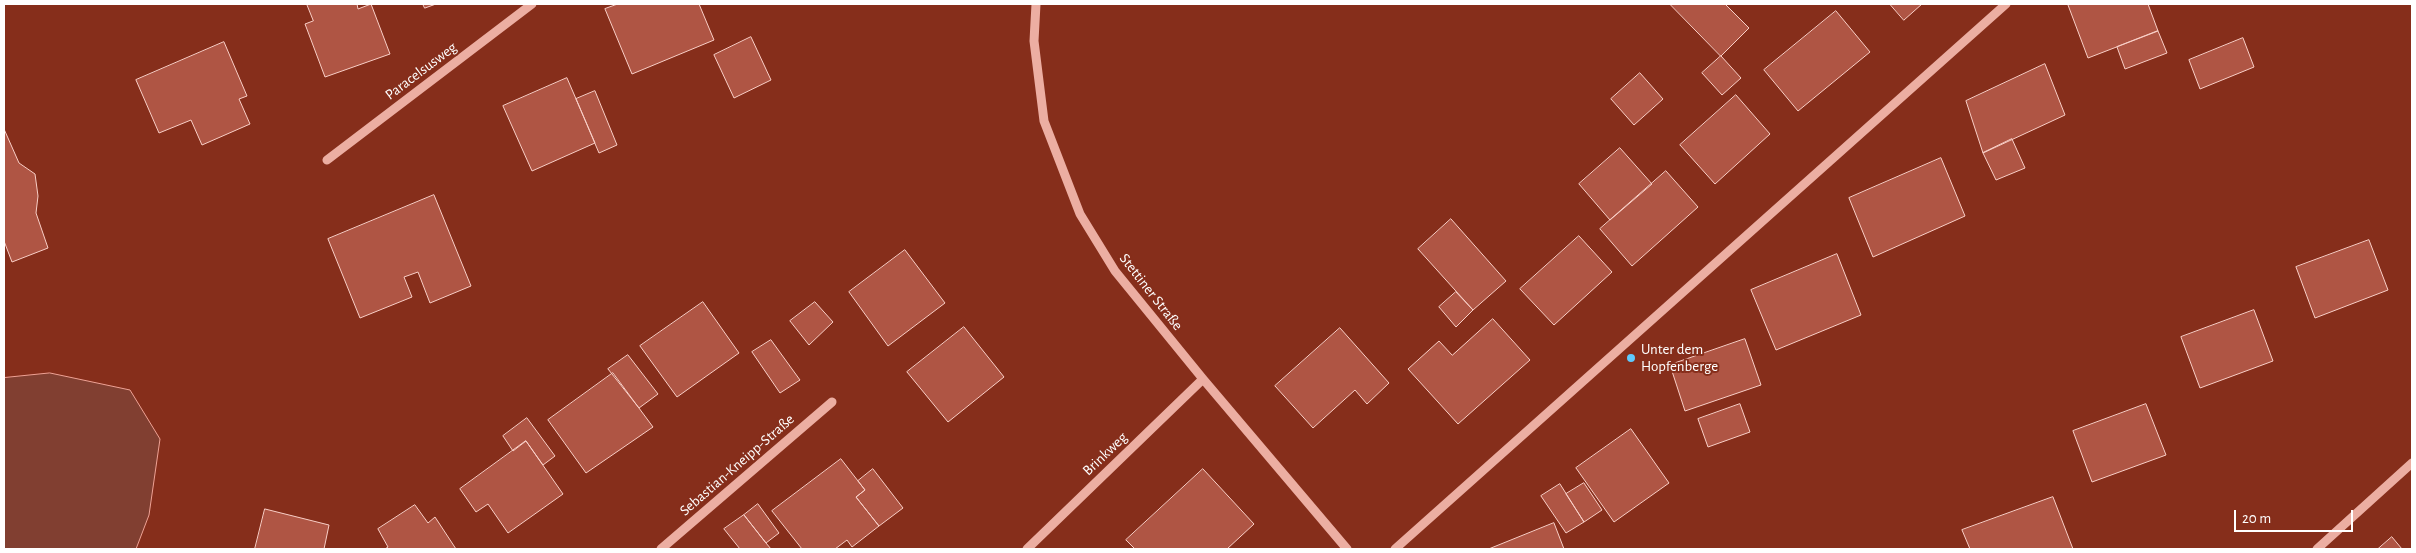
<!DOCTYPE html>
<html>
<head>
<meta charset="utf-8">
<style>
	body { margin:0 }
	#map { position:relative; width:2416px; height:553px; overflow:hidden; background:#862e1b; font-family:"Alegreya Sans",sans-serif }
	canvas { display:block }
	.frame { position:absolute; inset:0; border:5px solid #fff; pointer-events:none }
	.scale { position:absolute; left:2234px; top:510px; width:119px; height:22px; box-sizing:border-box; border:2px solid #fff; border-top:0; padding-left:6px; font-size:15px; line-height:18px; white-space:nowrap; color:#fff; -webkit-text-stroke:4px #862e1b; paint-order:stroke }
</style>
</head>
<body>
<div id="map">
<canvas width="2416" height="553"></canvas>
<div class="frame"></div>
<div class="scale">20 m</div>
</div>
<script>
const g = document.querySelector('canvas').getContext('2d');
g.lineJoin = 'round';
function fill(path, color) {
  g.fillStyle = color;
  g.fill(path, 'evenodd');
}
function stroke(path, color, width, dash) {
  g.strokeStyle = color;
  g.lineWidth = width;
  g.lineCap = dash ? 'butt' : 'round';
  g.setLineDash(dash || []);
  g.stroke(path);
}
function label(font, color, halo, rows, align = 'center') {
  g.font = font + ' "Alegreya Sans",sans-serif';
  g.lineWidth = 4;
  g.setLineDash([]);
  g.textBaseline = 'middle';
  g.strokeStyle = halo;
  g.fillStyle = color;
  for (const [text, x, y, turn = 0] of rows) {
    g.save();
    g.translate(x, y);
    g.rotate((+turn || 0) * Math.PI / 180);
    g.textAlign = isNaN(turn) ? turn : align;
    if (halo) g.strokeText(text, 0, 0);
    g.fillText(text, 0, 0);
    g.restore();
  }
}
const water = new Path2D(`
	M 50,373 L 130,390 L 160,439 L 149,515 L 136,549 L 4,549 L 4,378 Z`);
fill(water, '#813f31');
stroke(water, '#eea295', 1);
const building = new Path2D(`
	M 307,4 L 357,4 L 358,9 L 371,4 L 390,54 L 325,77 L 305,24 L 313,21 Z
	M 423,4 L 436,4 L 425,8 Z
	M 618,4 L 699,4 L 714,40 L 632,74 L 605,9 Z
	M 1670,4 L 1725,4 L 1749,28 L 1721,56 Z
	M 1890,4 L 1922,4 L 1904,20 Z
	M 2072,4 L 2148,4 L 2158,31 L 2088,58 L 2068,5 Z
	M 1836,11 L 1870,52 L 1798,111 L 1764,70 Z
	M 2158,31 L 2167,53 L 2125,69 L 2117,47 Z
	M 751,37 L 771,80 L 734,98 L 714,55 Z
	M 2243,38 L 2254,67 L 2200,89 L 2189,60 Z
	M 224,42 L 247,96 L 239,99 L 250,124 L 202,145 L 191,120 L 159,133 L 136,80 Z
	M 1721,56 L 1741,78 L 1722,95 L 1702,73 Z
	M 2045,64 L 2065,115 L 1983,153 L 1966,101 Z
	M 1640,73 L 1663,99 L 1634,125 L 1611,99 Z
	M 567,78 L 595,143 L 532,171 L 503,106 Z
	M 595,91 L 617,145 L 599,153 L 576,99 Z
	M 1736,95 L 1770,134 L 1715,184 L 1680,145 Z
	M 4,129 L 19,163 L 35,174 L 38,196 L 36,213 L 48,248 L 12,262 L 4,241 Z
	M 2012,139 L 2025,168 L 1996,180 L 1983,153 Z
	M 1620,148 L 1652,184 L 1610,220 L 1579,184 Z
	M 1941,158 L 1965,216 L 1873,257 L 1849,198 Z
	M 1666,171 L 1698,207 L 1632,266 L 1600,229 Z
	M 434,195 L 471,286 L 430,303 L 418,272 L 404,277 L 412,297 L 360,318 L 328,239 Z
	M 1451,219 L 1506,281 L 1473,310 L 1418,249 Z
	M 1579,236 L 1612,272 L 1554,325 L 1520,289 Z
	M 2369,240 L 2388,290 L 2315,318 L 2296,267 Z
	M 905,250 L 945,303 L 888,346 L 849,292 Z
	M 1837,254 L 1861,315 L 1776,350 L 1751,290 Z
	M 1456,292 L 1473,310 L 1456,327 L 1439,307 Z
	M 703,302 L 739,353 L 677,397 L 640,346 Z
	M 815,302 L 833,322 L 809,345 L 790,321 Z
	M 2254,310 L 2273,361 L 2200,388 L 2181,337 Z
	M 1493,319 L 1530,360 L 1458,424 L 1408,369 L 1439,341 L 1452,355 Z
	M 964,327 L 1004,377 L 948,422 L 907,372 Z
	M 1340,328 L 1389,383 L 1367,404 L 1355,390 L 1313,428 L 1275,386 Z
	M 1745,339 L 1761,385 L 1685,411 L 1670,365 Z
	M 771,340 L 800,380 L 780,393 L 752,352 Z
	M 628,355 L 658,394 L 639,408 L 608,369 Z
	M 613,373 L 653,427 L 586,473 L 548,420 Z
	M 1740,404 L 1750,432 L 1708,447 L 1698,419 Z
	M 2146,404 L 2166,455 L 2092,482 L 2073,431 Z
	M 527,418 L 555,456 L 543,465 L 526,441 L 513,451 L 503,436 Z
	M 1631,429 L 1669,483 L 1614,522 L 1576,468 Z
	M 526,441 L 563,494 L 508,533 L 488,504 L 476,512 L 460,489 Z
	M 841,459 L 865,490 L 856,497 L 879,526 L 852,547 L 847,540 L 835,549 L 802,549 L 772,511 Z
	M 873,469 L 903,508 L 879,526 L 856,497 L 865,490 L 858,481 Z
	M 1203,469 L 1254,524 L 1227,549 L 1135,549 L 1126,540 Z
	M 1584,483 L 1602,510 L 1584,522 L 1566,494 Z
	M 1560,484 L 1584,522 L 1566,533 L 1541,496 Z
	M 2053,497 L 2073,549 L 1970,549 L 1962,530 Z
	M 758,504 L 779,533 L 766,543 L 744,515 Z
	M 415,505 L 428,523 L 435,517 L 456,549 L 385,549 L 388,547 L 378,529 Z
	M 265,509 L 329,525 L 324,549 L 255,549 Z
	M 744,515 L 766,543 L 771,549 L 740,549 L 724,529 Z
	M 1554,523 L 1564,549 L 1489,549 Z
	M 2392,537 L 2402,549 L 2378,549 Z`);
fill(building, '#af5544');
stroke(building, '#f9cfc7', 1);
stroke(new Path2D(`
	M 1036,4 L 1034,41 L 1044,121 L 1080,214 L 1115,271 L 1203,379 L 1347,549
	M 327,160 L 532,4
	M 661,549 L 832,402
	M 1027,549 L 1203,379
	M 1395,549 L 2006,4
	M 2317,549 L 2412,463`), '#ecaea2', 9);
for (const [x, y, r, color] of [
	[1631,358,5,"#5fcafd"]
]) {
  const dot = new Path2D();
  dot.arc(x, y, r, 0, 2 * Math.PI);
  g.fillStyle = color;
  g.fill(dot);
  stroke(dot, '#862e1b', 2);
}
label('15px', '#fff', '#862e1b', [
	["Paracelsusweg",421,71,-37],
	["Stettiner Straße",1151,292,52],
	["Brinkweg",1105,454,-44],
	["Sebastian-Kneipp-Straße",737,465,-41]
]);
label('15px', '#fff', '#862e1b', [
	["Unter dem",1641,349],
	["Hopfenberge",1641,366]
], 'left');
</script>
</body>
</html>
